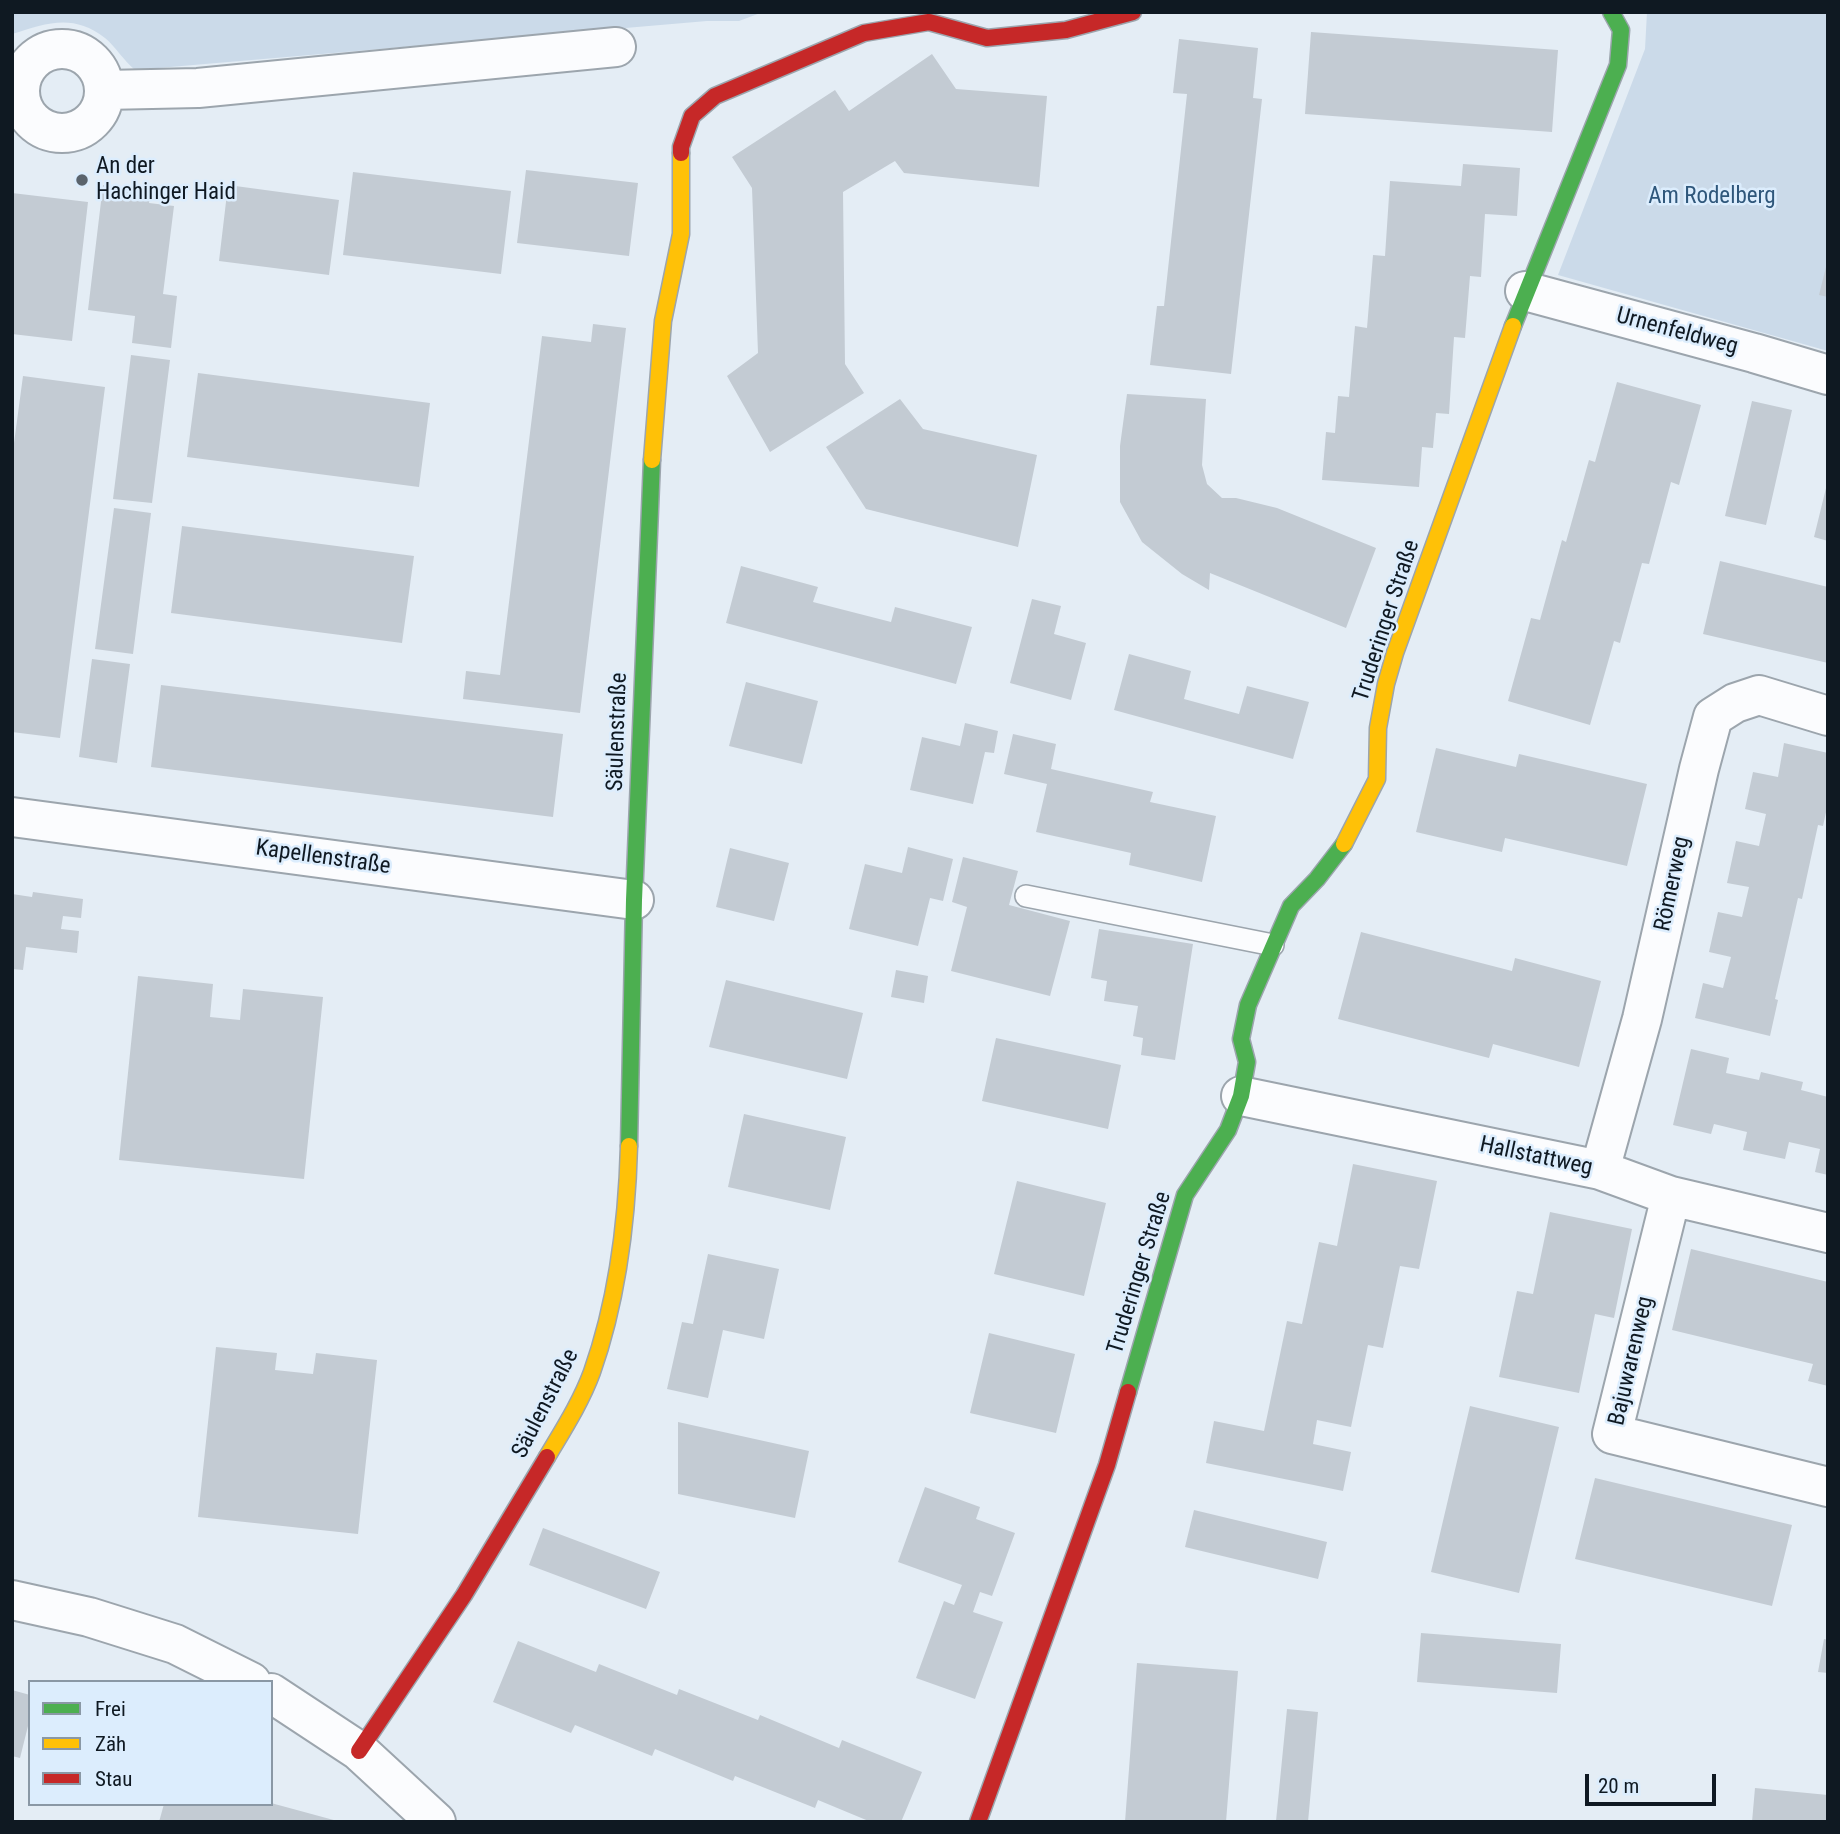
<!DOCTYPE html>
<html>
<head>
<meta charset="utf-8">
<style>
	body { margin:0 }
	#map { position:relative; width:1840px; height:1834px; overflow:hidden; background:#e4edf5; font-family:"Roboto Condensed",sans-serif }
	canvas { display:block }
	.frame { position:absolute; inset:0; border:14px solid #0f1922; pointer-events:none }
	.legend { position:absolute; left:28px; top:1680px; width:245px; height:126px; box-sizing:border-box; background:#dcedfd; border:2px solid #8a98a5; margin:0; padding:9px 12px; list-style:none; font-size:21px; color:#0f1922 }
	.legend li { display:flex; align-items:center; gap:14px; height:35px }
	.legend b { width:35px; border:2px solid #8a98a5 }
	.scale { position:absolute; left:1585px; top:1774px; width:131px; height:32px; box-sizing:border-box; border:4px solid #0f1922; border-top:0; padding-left:9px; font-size:21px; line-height:24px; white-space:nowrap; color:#0f1922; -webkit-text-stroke:5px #dcedfd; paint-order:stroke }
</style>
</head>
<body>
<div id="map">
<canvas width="1840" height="1834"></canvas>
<div class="frame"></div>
<ul class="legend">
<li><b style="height:9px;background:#4caf50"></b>Frei</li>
<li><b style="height:9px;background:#ffc107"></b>Zäh</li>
<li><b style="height:9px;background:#c62828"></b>Stau</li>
</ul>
<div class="scale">20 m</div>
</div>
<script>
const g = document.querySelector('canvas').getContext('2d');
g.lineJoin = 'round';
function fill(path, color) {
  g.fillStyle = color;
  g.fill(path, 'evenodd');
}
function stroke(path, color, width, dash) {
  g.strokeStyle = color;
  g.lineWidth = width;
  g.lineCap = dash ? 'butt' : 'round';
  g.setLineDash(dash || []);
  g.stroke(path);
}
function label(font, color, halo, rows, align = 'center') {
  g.font = font + ' "Roboto Condensed",sans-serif';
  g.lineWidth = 5;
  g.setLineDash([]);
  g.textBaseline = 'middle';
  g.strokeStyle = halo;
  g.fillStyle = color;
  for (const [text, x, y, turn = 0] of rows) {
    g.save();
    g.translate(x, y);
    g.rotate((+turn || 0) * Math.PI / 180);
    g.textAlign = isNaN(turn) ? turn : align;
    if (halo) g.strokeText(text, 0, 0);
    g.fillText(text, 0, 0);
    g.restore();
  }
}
fill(new Path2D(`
	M 12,12 L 763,12 L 739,21 L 707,21 L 135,70 C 123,60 116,47 105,38 C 73,13 47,23 12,34 Z
	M 1647,12 L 1828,12 L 1828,351 L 1558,275 L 1645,49 Z`), '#cbdae9');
fill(new Path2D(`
	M 1311,32 L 1558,50 L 1552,132 L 1305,114 Z
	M 1179,39 L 1258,48 L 1253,98 L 1262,99 L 1231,374 L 1150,365 L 1157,306 L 1164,306 L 1187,94 L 1173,93 Z
	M 932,54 L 956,89 L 1047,96 L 1039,187 L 904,173 L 895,161 L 843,192 L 845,364 L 864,393 L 770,452 L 727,376 L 758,353 L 752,188 L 732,157 L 835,90 L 849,111 Z
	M 1463,164 L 1520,168 L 1517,216 L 1485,214 L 1481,277 L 1470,276 L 1465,338 L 1454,337 L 1449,414 L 1436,413 L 1433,448 L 1422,447 L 1419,487 L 1322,480 L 1326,432 L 1335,433 L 1338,396 L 1349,397 L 1355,326 L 1367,328 L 1373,255 L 1385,256 L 1390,181 L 1461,186 Z
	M 526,170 L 638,183 L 629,256 L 517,243 Z
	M 353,172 L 511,191 L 501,274 L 343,255 Z
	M 103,185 L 151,191 L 149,203 L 174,206 L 163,294 L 177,296 L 171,348 L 132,343 L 135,316 L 88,310 Z
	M 228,185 L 339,200 L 329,275 L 219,261 Z
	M 12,193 L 88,202 L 72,341 L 12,334 Z
	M 1827,263 L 1828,263 L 1828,297 L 1819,295 Z
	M 593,324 L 626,328 L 580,713 L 463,699 L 466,671 L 500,675 L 542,336 L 591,342 Z
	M 131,355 L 170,360 L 152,503 L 113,499 Z
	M 198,373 L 430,403 L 419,487 L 187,457 Z
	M 23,376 L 105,387 L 60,738 L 12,732 L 12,458 Z
	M 1617,382 L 1701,405 L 1679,485 L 1671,482 L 1649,564 L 1642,563 L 1620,643 L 1614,641 L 1590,725 L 1508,701 L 1531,618 L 1540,620 L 1562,540 L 1566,542 L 1589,460 L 1595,462 Z
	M 1127,394 L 1206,399 L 1202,465 L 1207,484 L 1222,498 L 1236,498 L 1277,508 L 1376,548 L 1346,628 L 1210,573 L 1209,590 L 1182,574 L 1142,542 L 1120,502 L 1120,446 Z
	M 900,399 L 923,429 L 1037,455 L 1018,547 L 866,509 L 826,447 Z
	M 1752,401 L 1792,410 L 1766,525 L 1725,516 Z
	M 1827,484 L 1828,484 L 1828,541 L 1814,537 Z
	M 114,508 L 151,513 L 133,654 L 95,649 Z
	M 182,526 L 414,556 L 402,643 L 171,613 Z
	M 1720,561 L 1828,587 L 1828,663 L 1703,634 Z
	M 741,566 L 818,587 L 813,602 L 891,622 L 895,607 L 972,627 L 956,684 L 726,623 Z
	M 1032,599 L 1061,606 L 1054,634 L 1086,643 L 1071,700 L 1010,683 Z
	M 1129,654 L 1191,671 L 1184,699 L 1239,714 L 1247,686 L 1309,702 L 1293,759 L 1114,710 Z
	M 92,659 L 130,664 L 117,763 L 79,757 Z
	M 746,682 L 818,701 L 802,764 L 729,746 Z
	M 161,685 L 563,734 L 553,817 L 151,767 Z
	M 965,723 L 998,731 L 994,753 L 985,752 L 973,804 L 910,790 L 922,737 L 960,746 Z
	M 1013,734 L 1056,744 L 1051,769 L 1153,792 L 1150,802 L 1216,816 L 1202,882 L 1129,865 L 1131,853 L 1036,832 L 1047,784 L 1004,774 Z
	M 1784,743 L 1828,753 L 1828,803 L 1823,826 L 1818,825 L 1802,899 L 1798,898 L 1775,999 L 1778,1000 L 1770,1036 L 1695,1018 L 1703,983 L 1723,988 L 1731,957 L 1709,952 L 1718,912 L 1742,917 L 1749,887 L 1727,883 L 1736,841 L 1759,846 L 1766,814 L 1745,809 L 1753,772 L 1778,777 Z
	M 1436,748 L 1516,767 L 1519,754 L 1647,784 L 1627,866 L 1505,838 L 1502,852 L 1416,832 Z
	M 908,847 L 953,859 L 943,901 L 930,898 L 918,946 L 849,929 L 865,864 L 902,873 Z
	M 730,848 L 789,863 L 774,921 L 716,907 Z
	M 963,857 L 1018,871 L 1009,905 L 1070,921 L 1050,996 L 951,971 L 967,907 L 952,902 Z
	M 33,892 L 83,899 L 81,918 L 63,916 L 61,929 L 79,931 L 77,953 L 26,947 L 23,970 L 12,969 L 12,894 L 32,897 Z
	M 1099,929 L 1193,944 L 1175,1060 L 1141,1055 L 1143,1038 L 1133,1036 L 1138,1006 L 1104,1001 L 1107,981 L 1091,978 Z
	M 1361,932 L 1512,971 L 1515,958 L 1601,981 L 1579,1067 L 1493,1044 L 1489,1058 L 1338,1019 Z
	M 896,970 L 928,976 L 924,1003 L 891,997 Z
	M 138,976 L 213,984 L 210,1017 L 240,1020 L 243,989 L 323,997 L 304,1179 L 119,1160 Z
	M 726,980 L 863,1013 L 847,1079 L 709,1047 Z
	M 996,1038 L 1121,1065 L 1108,1129 L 982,1101 Z
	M 1691,1049 L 1729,1058 L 1726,1073 L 1759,1080 L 1761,1072 L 1803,1082 L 1801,1090 L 1828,1097 L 1828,1175 L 1815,1172 L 1820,1149 L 1789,1142 L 1785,1159 L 1743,1150 L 1747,1132 L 1714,1124 L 1711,1134 L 1673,1125 Z
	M 744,1114 L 846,1137 L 830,1210 L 728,1187 Z
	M 1353,1164 L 1437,1181 L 1419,1269 L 1400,1266 L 1383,1348 L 1368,1345 L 1351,1427 L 1317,1420 L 1313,1444 L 1351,1452 L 1343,1491 L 1206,1463 L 1214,1421 L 1264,1431 L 1287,1321 L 1302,1324 L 1319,1242 L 1337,1246 Z
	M 1017,1181 L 1106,1203 L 1084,1296 L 994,1274 Z
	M 1550,1212 L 1632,1229 L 1614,1318 L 1595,1314 L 1579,1393 L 1499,1377 L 1517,1291 L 1533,1294 Z
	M 1691,1249 L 1828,1282 L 1828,1386 L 1808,1381 L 1813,1364 L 1672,1330 Z
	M 708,1254 L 779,1269 L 764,1339 L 723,1330 L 708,1398 L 667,1389 L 682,1322 L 693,1324 Z
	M 989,1333 L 1075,1354 L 1056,1433 L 970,1413 Z
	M 216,1347 L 277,1353 L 275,1370 L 313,1374 L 316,1353 L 377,1360 L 358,1534 L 198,1517 Z
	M 1470,1406 L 1559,1427 L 1519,1593 L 1431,1572 Z
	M 678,1422 L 809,1451 L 795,1518 L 678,1494 Z
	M 1595,1478 L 1792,1525 L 1772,1606 L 1575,1559 Z
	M 925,1487 L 980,1507 L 976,1519 L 1015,1533 L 992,1596 L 980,1592 L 973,1612 L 1003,1622 L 975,1699 L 916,1678 L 944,1601 L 954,1605 L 962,1585 L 898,1562 Z
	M 1194,1510 L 1327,1542 L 1318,1579 L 1185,1547 Z
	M 543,1528 L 660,1572 L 646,1609 L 529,1565 Z
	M 1421,1633 L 1561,1644 L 1557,1693 L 1417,1682 Z
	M 1824,1639 L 1828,1640 L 1828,1673 L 1818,1672 Z
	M 518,1641 L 596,1672 L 599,1664 L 677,1695 L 679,1689 L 758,1720 L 760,1715 L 839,1748 L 842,1740 L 922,1772 L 901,1822 L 871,1822 L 818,1800 L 815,1808 L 735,1776 L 733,1781 L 655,1749 L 652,1756 L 575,1725 L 571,1733 L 493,1702 Z
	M 1137,1663 L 1238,1671 L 1226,1822 L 1125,1822 Z
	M 12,1690 L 30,1695 L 30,1718 L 20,1758 L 12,1756 Z
	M 1287,1709 L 1318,1712 L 1308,1822 L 1276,1821 Z
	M 1755,1788 L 1828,1795 L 1826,1822 L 1752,1822 Z
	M 271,1803 L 341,1822 L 159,1822 L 164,1804 Z`), '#c3cbd3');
const lane = new Path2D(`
	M 1026,896 L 1273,945`);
const street = new Path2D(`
	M20 91a42 42 0 1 1 84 0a42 42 0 1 1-84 0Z
	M 105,90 L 198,88 L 616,47
	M 1525,291 L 1754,353 L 1828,375
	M 12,817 L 634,900
	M 1241,1096 L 1600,1170 L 1671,1196 L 1828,1233
	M 1600,1170 L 1642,1019 L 1699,769 L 1713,717 L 1735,703 L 1759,695 L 1828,716
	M 1671,1196 L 1612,1434 L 1828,1487
	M 12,1600 L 89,1617 L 175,1644 L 251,1682
	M 271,1693 L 359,1751 L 436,1822`);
const fast = new Path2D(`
	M 1513,326 L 1618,65 L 1621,30 L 1611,12
	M 629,1146 L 634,900 L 652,460
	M 1128,1392 L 1185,1195 L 1228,1130 L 1241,1096 L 1247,1062 L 1241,1039 L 1248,1005 L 1291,906 L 1317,879 L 1344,844`);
const slow = new Path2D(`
	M 652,460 L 663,321 L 681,234 L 681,153
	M 1344,844 L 1377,779 L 1378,728 L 1386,684 L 1395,653 L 1513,326
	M 547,1457 C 563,1430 581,1402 592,1372 C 617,1301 627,1222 629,1146`);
const jam = new Path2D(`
	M 681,153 L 681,147 L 692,116 L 715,96 L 864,33 L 929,22 L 987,38 L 1066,30 L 1133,12
	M 359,1751 L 464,1595 L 547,1457
	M 978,1822 L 1107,1465 L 1128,1392`);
stroke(lane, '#9ca5ad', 24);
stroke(street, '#9ca5ad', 42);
stroke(fast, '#9ca5ad', 19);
stroke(slow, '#9ca5ad', 19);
stroke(jam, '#9ca5ad', 19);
stroke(lane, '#fbfcfe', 21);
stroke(street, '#fbfcfe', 38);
stroke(fast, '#4caf50', 16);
stroke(slow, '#ffc107', 16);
stroke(jam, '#c62828', 16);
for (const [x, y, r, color] of [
	[82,180,7,"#5a636c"]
]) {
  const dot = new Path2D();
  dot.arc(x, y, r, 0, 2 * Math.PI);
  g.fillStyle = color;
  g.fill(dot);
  stroke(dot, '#dcedfd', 2.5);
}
label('23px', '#0f1922', '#dcedfd', [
	["An der",96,167],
	["Hachinger Haid",96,193]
], 'left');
label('23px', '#2f577b', '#dcedfd', [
	["Am Rodelberg",1712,197]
]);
label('23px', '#0f1922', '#dcedfd', [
	["Urnenfeldweg",1677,332,15],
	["Truderinger Straße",1387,621,-72],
	["Säulenstraße",618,732,-88],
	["Kapellenstraße",323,858,8],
	["Römerweg",1673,884,-78],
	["Hallstattweg",1536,1157,12],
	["Truderinger Straße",1140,1273,-73],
	["Bajuwarenweg",1632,1361,-77],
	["Säulenstraße",546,1404,-63]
]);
</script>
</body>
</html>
